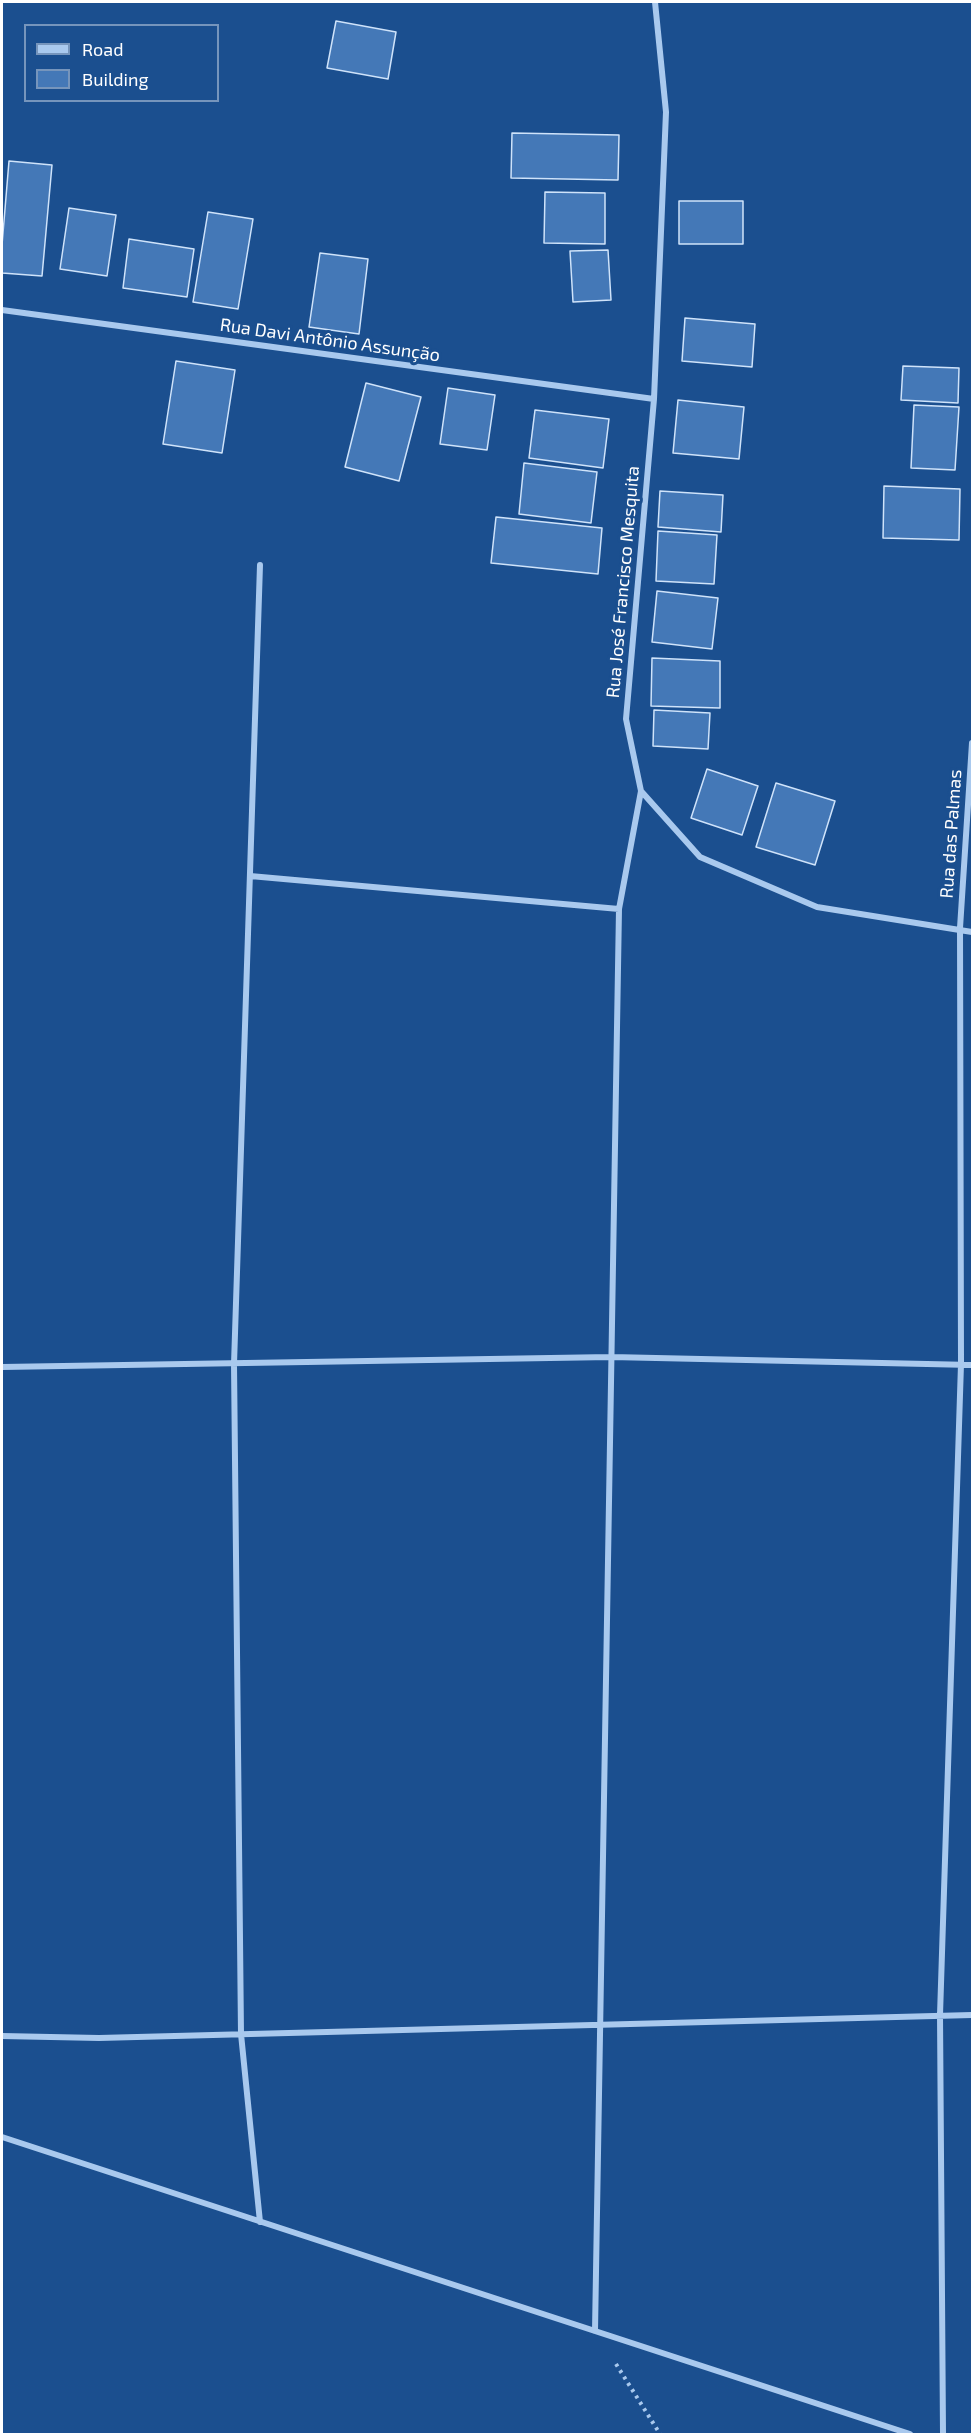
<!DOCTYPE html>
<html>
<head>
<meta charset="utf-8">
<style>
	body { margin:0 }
	#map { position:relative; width:974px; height:2436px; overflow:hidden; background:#1b4f8f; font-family:"Exo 2",sans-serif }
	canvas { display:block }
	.frame { position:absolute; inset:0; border:3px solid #fff; pointer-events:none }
	.legend { position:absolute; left:24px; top:24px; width:195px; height:78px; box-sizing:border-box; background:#1b4f8f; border:2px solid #7695bc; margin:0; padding:8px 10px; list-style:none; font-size:18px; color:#fff }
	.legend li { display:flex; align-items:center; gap:12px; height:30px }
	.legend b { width:30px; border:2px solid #7695bc }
</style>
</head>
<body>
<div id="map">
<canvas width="974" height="2436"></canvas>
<div class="frame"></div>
<ul class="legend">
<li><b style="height:8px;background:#a9c9ee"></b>Road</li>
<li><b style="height:16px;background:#4478b7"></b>Building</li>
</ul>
</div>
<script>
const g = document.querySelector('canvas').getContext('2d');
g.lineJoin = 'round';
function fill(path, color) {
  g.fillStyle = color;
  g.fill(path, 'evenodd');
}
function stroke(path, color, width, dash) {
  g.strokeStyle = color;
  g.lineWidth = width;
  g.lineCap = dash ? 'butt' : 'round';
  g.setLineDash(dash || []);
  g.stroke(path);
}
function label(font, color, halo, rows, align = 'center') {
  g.font = font + ' "Exo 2",sans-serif';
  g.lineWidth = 6;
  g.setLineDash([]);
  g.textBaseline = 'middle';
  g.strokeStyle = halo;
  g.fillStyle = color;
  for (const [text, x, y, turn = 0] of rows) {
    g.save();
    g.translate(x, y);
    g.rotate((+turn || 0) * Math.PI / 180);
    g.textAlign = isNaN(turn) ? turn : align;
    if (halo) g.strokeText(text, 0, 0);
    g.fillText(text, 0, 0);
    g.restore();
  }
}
const building = new Path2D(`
	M 336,21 L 396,32 L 388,79 L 327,68 Z
	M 512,133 L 619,135 L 618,180 L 511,178 Z
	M 9,161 L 52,165 L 42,276 L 2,273 L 2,245 Z
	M 545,192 L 605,193 L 605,244 L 544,243 Z
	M 679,201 L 743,201 L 743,244 L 679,244 Z
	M 69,208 L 116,215 L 107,276 L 60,269 Z
	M 208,212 L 253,219 L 238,309 L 193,302 Z
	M 129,239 L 194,249 L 187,297 L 123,288 Z
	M 608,250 L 611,300 L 573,302 L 570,251 Z
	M 320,253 L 368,259 L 359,334 L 309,327 Z
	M 685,318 L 755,324 L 752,367 L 682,361 Z
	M 176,361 L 235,370 L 222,453 L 163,444 Z
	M 903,366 L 959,368 L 958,403 L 901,400 Z
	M 366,383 L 421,397 L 399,481 L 345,467 Z
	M 448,388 L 495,395 L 487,450 L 440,444 Z
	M 678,400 L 744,407 L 739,459 L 673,453 Z
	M 914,405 L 959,407 L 955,470 L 911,468 Z
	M 535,410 L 609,419 L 603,468 L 529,458 Z
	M 524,463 L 597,472 L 591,523 L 519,514 Z
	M 884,486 L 960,489 L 959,540 L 883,538 Z
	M 660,491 L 723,495 L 721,532 L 658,527 Z
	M 496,517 L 602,528 L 598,574 L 491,563 Z
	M 658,531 L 717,535 L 714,584 L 656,581 Z
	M 657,591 L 718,598 L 712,649 L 652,642 Z
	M 652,658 L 720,661 L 720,708 L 651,706 Z
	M 654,710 L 710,713 L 708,749 L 653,746 Z
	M 707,769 L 758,786 L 742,835 L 691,818 Z
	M 776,783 L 835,801 L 815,865 L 756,847 Z`);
fill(building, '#4478b7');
stroke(building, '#cfe3fa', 1.5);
stroke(new Path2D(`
	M 616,2364 L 660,2434`), '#a9c9ee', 4, [3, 4.5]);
stroke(new Path2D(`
	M 655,2 L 666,112 L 654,399 L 626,719 L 641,791 L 700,857 L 817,907 L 972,932
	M 2,310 L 654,399
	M 250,876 L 619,909
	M 2,1367 L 611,1357 L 972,1365
	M 2,2036 L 99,2038 L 972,2015
	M 2,2137 L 910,2434
	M 260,2222 L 241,2034 L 234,1364 L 260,565
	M 595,2331 L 619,909 L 641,791
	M 943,2434 L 940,2015 L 961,1364 L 960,928 L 972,743`), '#a9c9ee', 6);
label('18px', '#fff', '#1b4f8f', [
	["Rua Davi Antônio Assunção",330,340,8],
	["Rua José Francisco Mesquita",623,582,-85],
	["Rua das Palmas",951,834,-86]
]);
</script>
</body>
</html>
